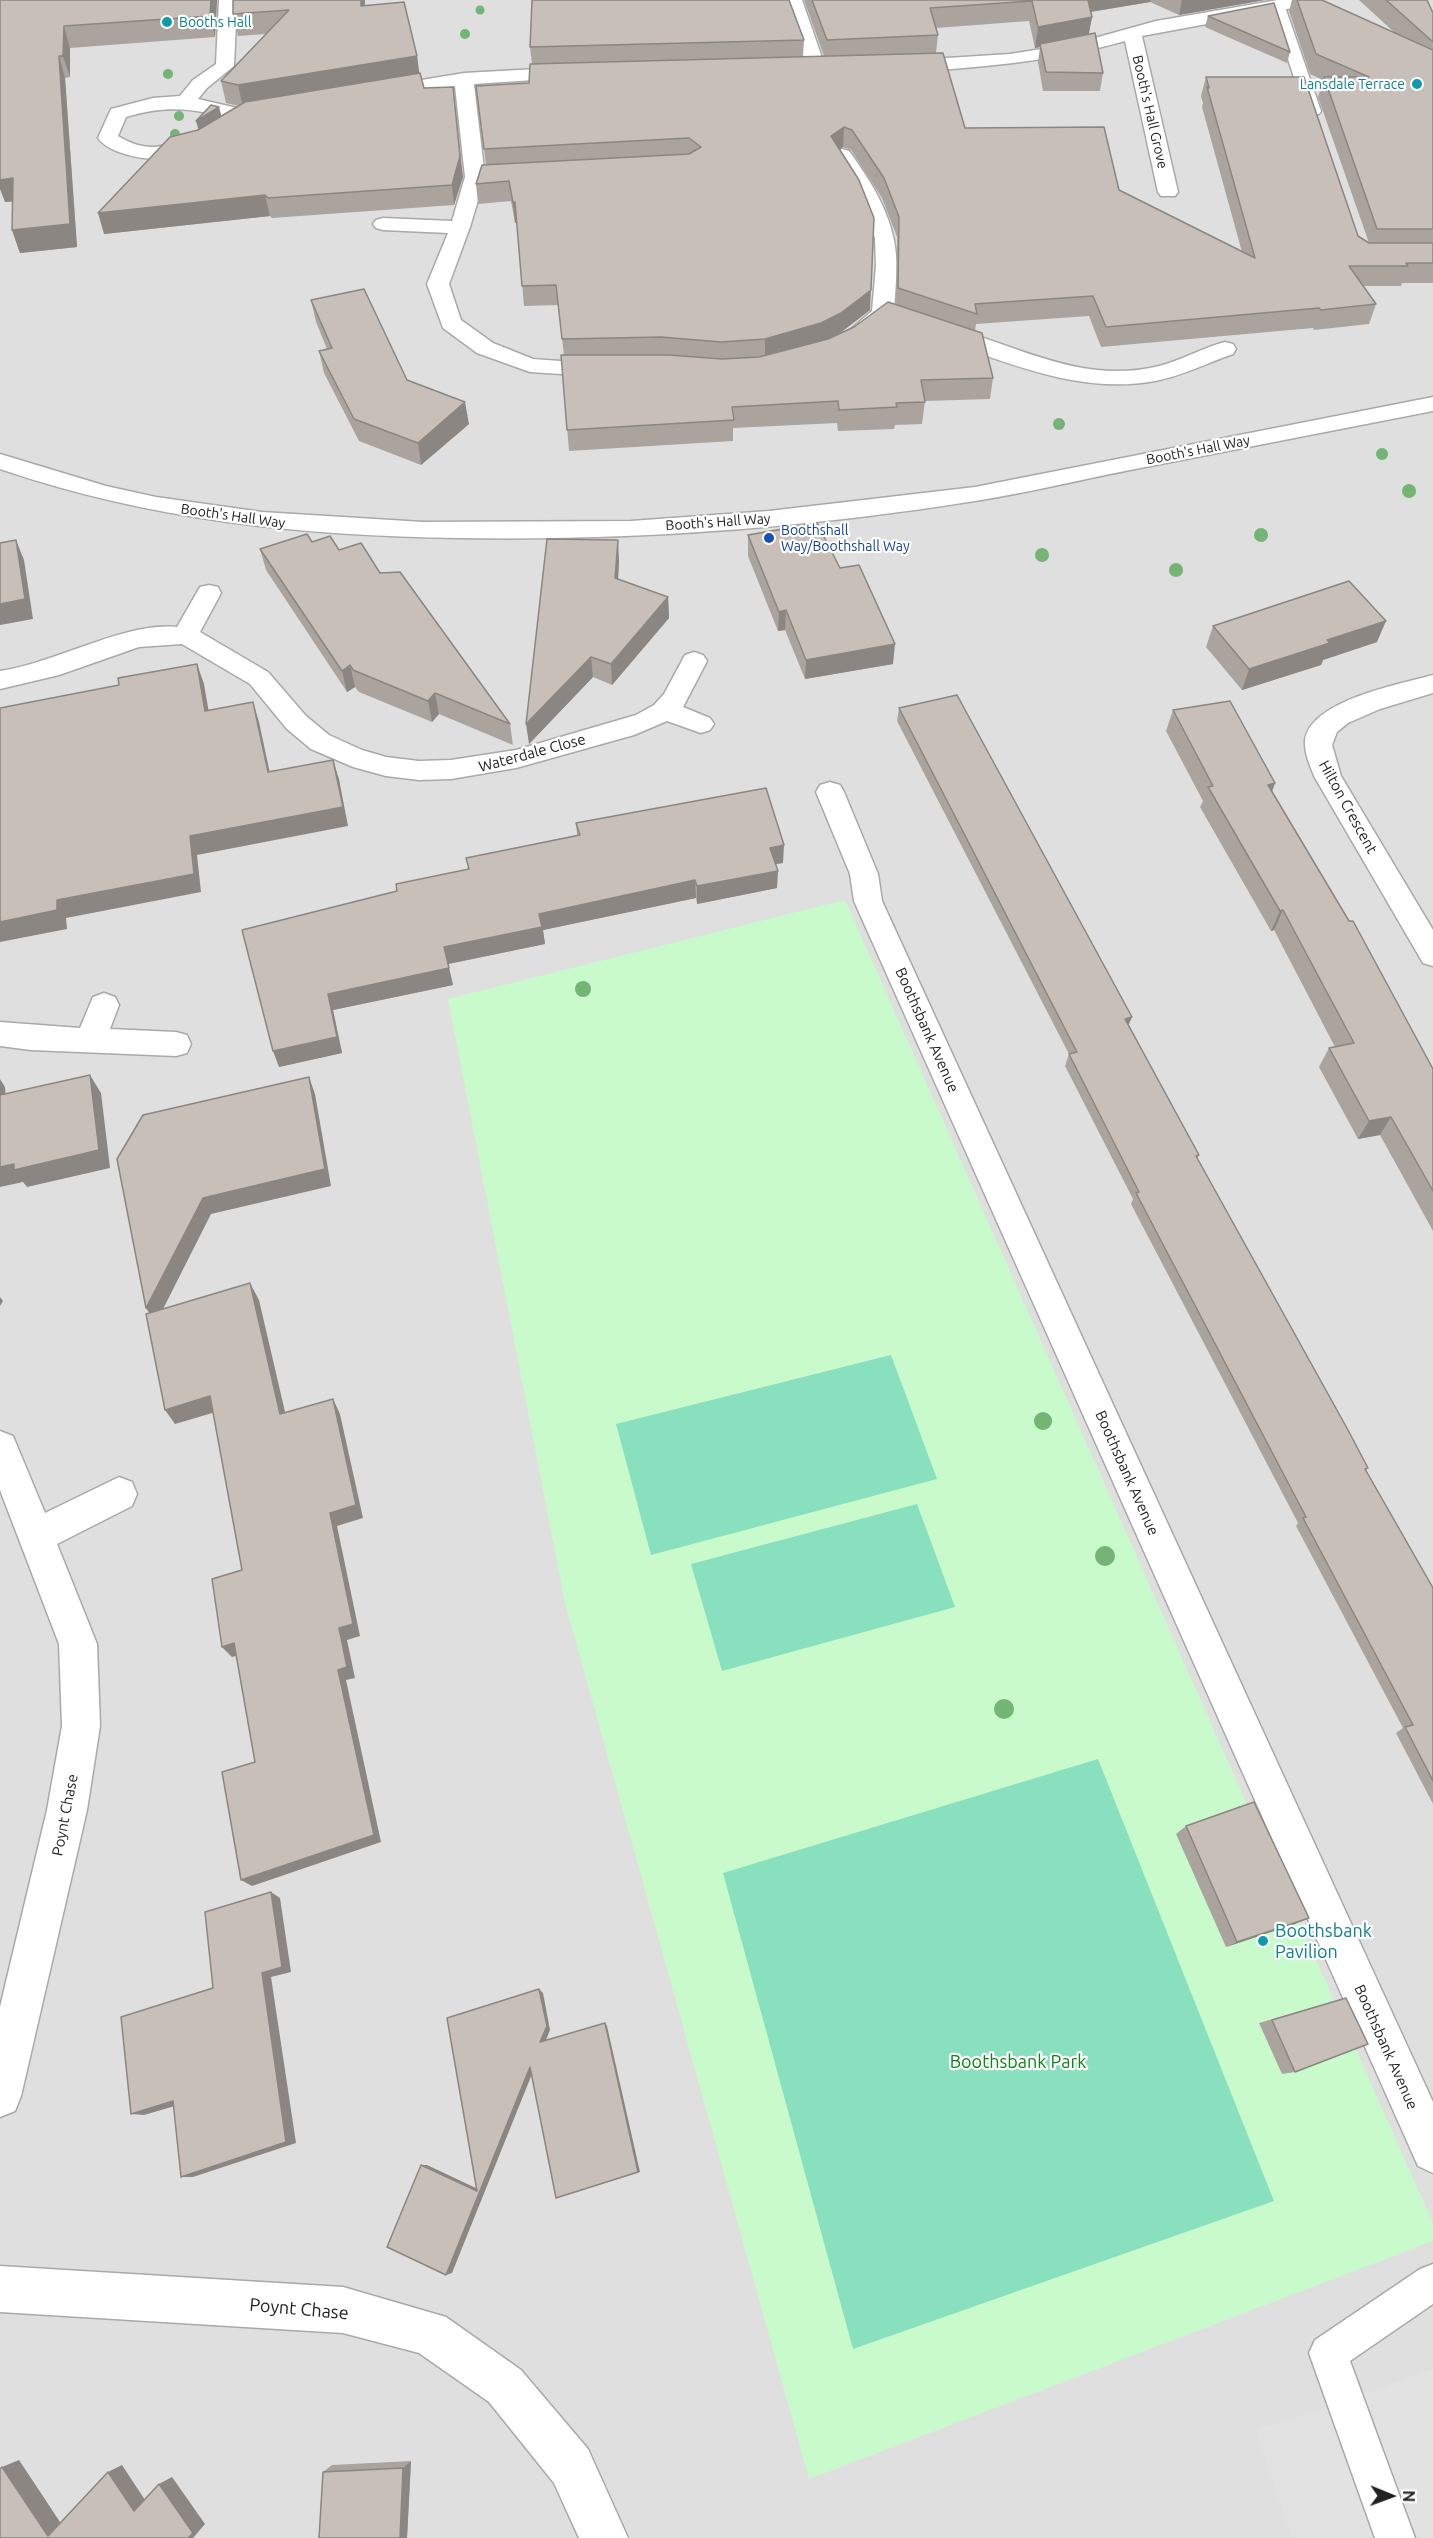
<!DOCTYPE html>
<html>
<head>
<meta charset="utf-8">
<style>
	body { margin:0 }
	#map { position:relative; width:1433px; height:2538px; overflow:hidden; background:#f2efe9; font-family:Ubuntu,sans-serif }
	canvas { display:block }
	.north { position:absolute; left:1361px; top:2466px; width:60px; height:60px; -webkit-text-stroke:4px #fff; paint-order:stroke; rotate:91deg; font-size:16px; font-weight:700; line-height:24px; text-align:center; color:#222 }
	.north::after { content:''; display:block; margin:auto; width:21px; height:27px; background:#222; clip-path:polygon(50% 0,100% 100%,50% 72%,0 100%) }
</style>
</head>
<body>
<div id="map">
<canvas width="1433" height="2538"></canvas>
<div class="north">N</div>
</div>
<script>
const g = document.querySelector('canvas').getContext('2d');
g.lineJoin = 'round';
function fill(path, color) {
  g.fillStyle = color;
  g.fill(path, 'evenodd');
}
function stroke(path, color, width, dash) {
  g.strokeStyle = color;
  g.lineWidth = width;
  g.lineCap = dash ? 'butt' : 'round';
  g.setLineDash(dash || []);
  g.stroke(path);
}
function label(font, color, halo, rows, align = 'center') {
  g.font = font + ' Ubuntu,sans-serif';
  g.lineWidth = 4.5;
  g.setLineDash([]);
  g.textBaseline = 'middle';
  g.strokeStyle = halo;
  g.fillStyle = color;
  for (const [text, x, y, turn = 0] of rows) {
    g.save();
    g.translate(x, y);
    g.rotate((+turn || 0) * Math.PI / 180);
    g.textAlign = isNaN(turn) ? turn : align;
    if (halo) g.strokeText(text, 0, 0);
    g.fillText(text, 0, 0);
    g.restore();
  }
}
fill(new Path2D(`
	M 0,0 L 1433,0 L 1433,2538 L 0,2538 Z`), '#e0dfdf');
fill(new Path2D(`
	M 845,900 L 1433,2223 L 1433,2241 L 809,2479 L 565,1603 L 448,999 Z`), '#c8facc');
fill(new Path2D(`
	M 891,1355 L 937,1479 L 651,1555 L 616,1424 Z
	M 917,1504 L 955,1607 L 722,1671 L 691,1564 Z
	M 1098,1759 L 1274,2201 L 853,2349 L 723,1873 Z`), '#88e0be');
fill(new Path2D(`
	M 1433,2369 L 1433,2538 L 1291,2538 L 1256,2431 Z`), '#e2e2e2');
const service = new Path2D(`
	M 1278,0 L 1284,4 L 1321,111 L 1319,114 L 1307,114 L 1305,111 L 1270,4 Z
	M 1433,2264 L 1433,2304 L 1350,2361 L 1415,2538 L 1375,2538 L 1309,2353 L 1315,2340 L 1420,2269 Z`);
const minor = new Path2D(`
	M 219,0 L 237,0 L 234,66 L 207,88 L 198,99 L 250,111 L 253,115 L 250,119 L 243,121 C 199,110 171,103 126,117 L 118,136 C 149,155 166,145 197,137 L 207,143 C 190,168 115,162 98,138 L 111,109 L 153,98 L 180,96 L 193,80 L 216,64 Z
	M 784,0 L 802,0 L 826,69 L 824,73 L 817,75 L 808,69 Z
	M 1278,0 L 1318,0 L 1309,5 L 1142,36 L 1178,192 L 1175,196 L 1161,196 L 1158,192 L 1125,41 C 1046,63 980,67 900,73 L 891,67 L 900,61 L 1010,54 L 1073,44 L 1156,21 Z
	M 573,67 L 582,73 L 580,77 L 474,84 L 485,177 L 470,227 L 449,284 L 461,320 L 493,343 L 533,359 L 615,365 L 618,370 L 615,375 L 607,377 L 530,372 L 477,353 L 443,328 L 427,284 L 448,233 L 383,230 L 376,228 L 373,224 L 376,220 L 383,218 L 452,221 L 465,177 L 455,86 L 380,98 L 373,96 L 371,92 L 373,88 L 464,73 Z
	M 842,149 L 849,151 C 878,191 901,230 896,281 C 894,307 897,311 878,330 C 869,339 858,345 845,342 L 842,337 L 872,311 L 876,266 L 875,238 L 858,194 L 832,155 Z
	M 944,326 C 1015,344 1079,384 1155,367 C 1179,362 1201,348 1225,342 L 1233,344 L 1236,349 L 1233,354 C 1207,363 1182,376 1155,381 C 1079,395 1007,362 936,338 L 933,333 L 936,328 Z
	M 1433,397 L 1433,411 C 1330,431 1228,451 1125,471 C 1075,481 1026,493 975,501 C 805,528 632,541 459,538 C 302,536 149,520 0,469 L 0,454 L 106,486 L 156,497 L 262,512 L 423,522 L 631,521 L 769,511 L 975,487 Z
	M 209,585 L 218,587 L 221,593 L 200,632 L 268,672 L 306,716 L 329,735 L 362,750 L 386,757 L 419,761 L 451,760 L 516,750 L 636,715 L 654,705 L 664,694 L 685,655 L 694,652 L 703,655 L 707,661 L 683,707 L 710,718 L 714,724 L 710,730 L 701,733 L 667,721 L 634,735 L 516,768 L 451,779 L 419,780 L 386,776 L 353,767 L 311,749 L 287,729 L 250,684 L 182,644 L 139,647 L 59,675 L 0,689 L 0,671 C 57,663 123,622 177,627 L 200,587 Z
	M 1433,675 L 1433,693 L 1380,709 L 1348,723 L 1337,732 L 1332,745 L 1341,776 L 1433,930 L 1433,966 L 1423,963 L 1314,776 C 1310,765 1304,753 1305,740 C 1311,700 1401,684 1433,675 Z
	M 830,782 L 840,785 L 844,792 L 878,874 L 882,901 L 1433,2102 L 1433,2173 L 1418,2166 L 854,901 L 850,874 L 816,792 L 820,785 Z
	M 104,993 L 115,997 L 119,1005 L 110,1029 L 176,1032 L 187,1035 L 191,1044 L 187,1053 L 176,1056 L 31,1050 L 0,1046 L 0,1022 L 80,1028 L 93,997 Z
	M 0,1431 L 13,1436 L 45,1513 L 119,1477 L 132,1482 L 137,1494 L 132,1506 L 57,1544 L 97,1644 L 100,1726 L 87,1810 L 21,2096 L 15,2111 L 0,2117 L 0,2007 L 47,1810 L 62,1726 L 59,1644 L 0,1490 Z
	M 0,2266 L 343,2287 L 446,2317 L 521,2370 L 588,2449 L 628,2538 L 579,2538 L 554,2483 L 489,2402 L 419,2353 L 343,2333 L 0,2312 Z`);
stroke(service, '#a9a9a9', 3);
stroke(minor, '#a9a9a9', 3);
fill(service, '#fff');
fill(minor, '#fff');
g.fillStyle = '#74b475';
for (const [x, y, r] of [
	[480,10,4.5],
	[465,34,5],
	[168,74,5],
	[179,116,5],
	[175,134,5],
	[1059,424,6],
	[1382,454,6],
	[1409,491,7],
	[1261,535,7],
	[1042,555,7],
	[1176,570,7],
	[583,989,8],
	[1043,1421,9],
	[1105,1556,10],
	[1004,1709,10]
]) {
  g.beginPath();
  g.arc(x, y, r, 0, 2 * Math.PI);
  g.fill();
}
fill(new Path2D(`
	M 0,0 L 217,0 L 215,37 L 70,48 L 70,77 L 65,78 L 77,247 L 20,253 L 12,230 L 13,201 L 5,202 Z
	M 804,0 L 1265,0 L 1179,15 L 1150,2 L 1091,12 L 1092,17 L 1089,34 L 1103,73 L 1100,91 L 1043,91 L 1038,62 L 1040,47 L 1035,48 L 1029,21 L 936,28 L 938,35 L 936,53 L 965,128 L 1119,190 L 1242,252 L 1202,107 L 1203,103 L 1201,96 L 1206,77 L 1358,236 L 1369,243 L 1318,97 L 1323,80 L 1310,74 L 1289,11 L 1292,0 L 1322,0 L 1395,33 L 1359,0 L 1427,0 L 1433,13 L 1433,283 L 1402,283 L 1401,286 L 1363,286 L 1376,304 L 1369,324 L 1314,330 L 1313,328 L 1101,347 L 1089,316 L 976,324 L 975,331 L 993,378 L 990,399 L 925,401 L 922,424 L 895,425 L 894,429 L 838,431 L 837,423 L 733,428 L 733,441 L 569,451 L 561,355 L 564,355 L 558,305 L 524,306 L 517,223 L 515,223 L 511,201 L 478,204 L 476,184 L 486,165 L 476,86 L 529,83 L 532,64 L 530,47 L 804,40 L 803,56 L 824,56 ZM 843,147 L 851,150 L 882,198 L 897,237 L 896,305 L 854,327 L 827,340 L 840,333 L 870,310 L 840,149 Z
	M 365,5 L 417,56 L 419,74 L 424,88 L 463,177 L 454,205 L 272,218 L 270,216 L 104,234 L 198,129 L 239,106 L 226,103 L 221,81 L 266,34 L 238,36 L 233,14 Z
	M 1208,16 L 1290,52 L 1287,63 L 1205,27 Z
	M 311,300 L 407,380 L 469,424 L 421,465 L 359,441 L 324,373 L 319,351 L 327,349 L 316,322 Z
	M 748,535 L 893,664 L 805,679 L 785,630 L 778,631 L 748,556 Z
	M 312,542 L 339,550 L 380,573 L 510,724 L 513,745 L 439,714 L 432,722 L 359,692 L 355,687 L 347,692 L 266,570 L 260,549 Z
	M 619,560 L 618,579 L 668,597 L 669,618 L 612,685 L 593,677 L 529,744 Z
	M 1213,626 L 1377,642 L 1323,660 L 1321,665 L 1242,690 L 1206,647 Z
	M 899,708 L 1129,1025 L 1199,1155 L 1197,1159 L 1368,1468 L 1366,1470 L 1433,1588 L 1433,1804 L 1396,1733 L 1403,1728 L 1296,1526 L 1298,1523 L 1131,1204 L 1133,1199 L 1065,1066 L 1069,1054 L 897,721 Z
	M 1173,710 L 1275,783 L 1272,792 L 1433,1069 L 1433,1231 L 1380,1135 L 1358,1139 L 1319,1067 L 1329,1048 L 1335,1047 L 1274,930 L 1271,931 L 1200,807 L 1203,801 L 1166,731 Z
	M 576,823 L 783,863 L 776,864 L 777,888 L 697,904 L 696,898 L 543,930 L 545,944 L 448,964 L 453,985 L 333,1010 L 342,1053 L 279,1067 L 397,891 L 469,869 L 466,858 L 577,835 Z
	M 1186,1826 L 1295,1924 L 1226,1947 L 1176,1834 Z
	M 1346,1998 L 1295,2072 L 1282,2074 L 1259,2023 Z
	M 411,2461 L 407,2538 L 319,2538 L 323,2472 L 332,2465 Z`), '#aba49e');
fill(new Path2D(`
	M 211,0 L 217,0 L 215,37 L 210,16 Z
	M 361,0 L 365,0 L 364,27 L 361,6 Z
	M 1086,0 L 1151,0 L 1150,2 L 1083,13 Z
	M 1182,0 L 1265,0 L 1179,15 Z
	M 1092,17 L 1088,37 L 1040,44 L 1040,47 L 1035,48 L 1038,27 Z
	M 64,26 L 70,48 L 70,77 L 63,56 Z
	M 59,56 L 65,78 L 77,247 L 20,253 L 12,230 Z
	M 417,56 L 420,78 L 243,107 L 238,85 Z
	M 453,87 L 463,177 L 454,205 L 452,185 Z
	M 219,107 L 222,118 L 199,132 L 196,121 Z
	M 844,127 L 843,147 L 830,156 L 831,136 Z
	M 0,173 L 13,178 L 21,201 L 5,202 L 0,189 Z
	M 265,195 L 270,216 L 104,234 L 98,213 Z
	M 515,202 L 517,222 L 515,223 L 513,203 Z
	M 871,290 L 870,310 L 840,333 L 820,343 L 765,360 L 765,339 Z
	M 465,402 L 469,424 L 421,465 L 418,443 Z
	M 16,540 L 24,560 L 33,619 L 0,625 L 0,604 Z
	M 618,540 L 619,560 L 617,599 L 615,578 Z
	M 668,597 L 669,618 L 612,685 L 611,664 Z
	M 786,610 L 785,630 L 778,631 L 779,612 Z
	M 1386,621 L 1377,642 L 1323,660 L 1321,665 L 1242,690 L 1249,669 L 1327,640 Z
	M 895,644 L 893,664 L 805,679 L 806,660 Z
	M 591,657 L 593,677 L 529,744 L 526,724 Z
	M 197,664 L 204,684 L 212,731 L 205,711 Z
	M 350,665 L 355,687 L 347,692 L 342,671 Z
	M 435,693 L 439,714 L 432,722 L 428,701 Z
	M 253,702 L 259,722 L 274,792 L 268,772 Z
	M 333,760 L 339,779 L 348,826 L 197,855 L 201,892 L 66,918 L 67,929 L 0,942 L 0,922 L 57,900 L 190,836 Z
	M 1275,783 L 1267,804 L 1268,785 Z
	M 784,845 L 783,863 L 769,865 L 770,848 Z
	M 778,871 L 777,888 L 697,904 L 697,886 Z
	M 695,880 L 696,898 L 543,930 L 545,944 L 448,964 L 444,947 L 539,914 Z
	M 1283,910 L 1274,930 L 1271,931 L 1280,911 Z
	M 449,968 L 453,985 L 333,1010 L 342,1053 L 279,1067 L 273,1051 L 328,994 Z
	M 1132,1017 L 1127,1029 L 1125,1019 Z
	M 90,1075 L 101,1093 L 110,1168 L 27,1187 L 23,1182 L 0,1187 L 0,1167 Z
	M 309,1077 L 315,1094 L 331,1186 L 211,1214 L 156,1323 L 146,1308 L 203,1198 Z
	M 0,1079 L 5,1087 L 7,1115 L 0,1104 Z
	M 1391,1117 L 1380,1135 L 1358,1139 L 1369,1121 Z
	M 250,1283 L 259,1300 L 289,1429 L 280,1414 Z
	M 0,1297 L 3,1301 L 0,1306 Z
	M 210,1396 L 219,1411 L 175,1424 L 165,1410 Z
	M 333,1399 L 340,1414 L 363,1518 L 337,1526 L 360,1636 L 347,1640 L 355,1678 L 346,1680 L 381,1842 L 252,1886 L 241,1880 L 338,1670 L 339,1628 L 330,1513 Z
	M 234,1643 L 243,1654 L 232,1657 L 222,1647 Z
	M 271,1892 L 280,1898 L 291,1972 L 271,1977 L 296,2143 L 193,2177 L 181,2177 L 262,1973 Z
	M 1309,1918 L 1295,1924 L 1226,1947 L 1237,1942 Z
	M 539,1989 L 543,1993 L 550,2030 L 544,2045 L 540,2042 Z
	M 605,2023 L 607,2026 L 640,2172 L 556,2198 Z
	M 530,2067 L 534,2069 L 452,2273 L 446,2275 L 477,2191 L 421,2165 L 427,2165 L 480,2190 Z
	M 173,2101 L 185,2103 L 144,2115 L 131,2114 Z
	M 19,2460 L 64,2528 L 48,2536 L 2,2467 Z
	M 411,2461 L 407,2538 L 400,2538 L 403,2468 Z
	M 122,2465 L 147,2503 L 134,2511 L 108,2472 Z
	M 172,2477 L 205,2524 L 193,2538 L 188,2538 L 159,2484 Z`), '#8b8681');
const building = new Path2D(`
	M 0,0 L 211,0 L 210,16 L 64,26 L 63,56 L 59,56 L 70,224 L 12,230 L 13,178 L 0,180 Z
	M 233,0 L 361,0 L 361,6 L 404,2 L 417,56 L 238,85 L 221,81 L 289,10 L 233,14 Z
	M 532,0 L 789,0 L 804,40 L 530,47 Z
	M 812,0 L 1088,0 L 1092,17 L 1038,27 L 1032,1 L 930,8 L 938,35 L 827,40 Z
	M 1297,0 L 1322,0 L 1433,50 L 1433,229 L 1377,229 L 1324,77 L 1369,77 L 1316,54 Z
	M 1386,0 L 1427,0 L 1433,13 L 1433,42 Z
	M 1274,3 L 1290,52 L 1208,16 Z
	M 1095,33 L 1103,73 L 1046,72 L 1040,44 Z
	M 943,53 L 965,128 L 1104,127 L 1119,190 L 1255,258 L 1207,87 L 1209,88 L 1206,77 L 1304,77 L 1358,236 L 1369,243 L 1433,243 L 1433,263 L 1406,263 L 1408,266 L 1349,266 L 1376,304 L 1321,310 L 1319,308 L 1106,327 L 1093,296 L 975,304 L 977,314 L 898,288 L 899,217 L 884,178 L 852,130 L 844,127 L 831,136 L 859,180 L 874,218 L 871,290 L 841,313 L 821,323 L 765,339 L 721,342 L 661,337 L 562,339 L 556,285 L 522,286 L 515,202 L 513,203 L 509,181 L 476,184 L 482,165 L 689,154 L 701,147 L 689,138 L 484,149 L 476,86 L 529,83 L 530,64 Z
	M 420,73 L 424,88 L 453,87 L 460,156 L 452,185 L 268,198 L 265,195 L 98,213 L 170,137 L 198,130 L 245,102 Z
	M 211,105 L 219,107 L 196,121 Z
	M 364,289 L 407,380 L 465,402 L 418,443 L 354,419 L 319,351 L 332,348 L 311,300 Z
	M 888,302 L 982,333 L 993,378 L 921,380 L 925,402 L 896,403 L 897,407 L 839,410 L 838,401 L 732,407 L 734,420 L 567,430 L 561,355 L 669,355 L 722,359 L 759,357 L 828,339 L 854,327 Z
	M 817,523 L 840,568 L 859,565 L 895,644 L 806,660 L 786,610 L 779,612 L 748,535 Z
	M 307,534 L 312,542 L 330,536 L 339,550 L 361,543 L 380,573 L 400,572 L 510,724 L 435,693 L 428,701 L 353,670 L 350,665 L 342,671 L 260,549 Z
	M 547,539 L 618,540 L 615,578 L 668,597 L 611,664 L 591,657 L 526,724 Z
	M 16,540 L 25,599 L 0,604 L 0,543 Z
	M 1349,581 L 1386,621 L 1327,640 L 1330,643 L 1249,669 L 1213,626 Z
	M 197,664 L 205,711 L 253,702 L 268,772 L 333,760 L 343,807 L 190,836 L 194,874 L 57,900 L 57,910 L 0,922 L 0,708 L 119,685 L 118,678 Z
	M 957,695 L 1132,1017 L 1125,1019 L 1199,1155 L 1196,1156 L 1348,1430 L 1368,1468 L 1365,1469 L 1433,1588 L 1433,1781 L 1405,1727 L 1413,1725 L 1303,1518 L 1306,1517 L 1136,1193 L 1139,1192 L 1069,1054 L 1077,1052 L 899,708 Z
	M 1230,701 L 1275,783 L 1268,785 L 1349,921 L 1353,921 L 1433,1069 L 1433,1191 L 1391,1117 L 1369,1121 L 1329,1048 L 1354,1043 L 1283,910 L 1280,911 L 1208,787 L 1213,786 L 1173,710 Z
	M 766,788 L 784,845 L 770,848 L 778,871 L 697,886 L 695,880 L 539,914 L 542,927 L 444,947 L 449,968 L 328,994 L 337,1037 L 273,1051 L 242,930 L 397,891 L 396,884 L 469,869 L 466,858 L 580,835 L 576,823 Z
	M 90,1075 L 99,1150 L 14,1170 L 14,1164 L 0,1167 L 0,1095 Z
	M 309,1077 L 325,1169 L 203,1198 L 146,1308 L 117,1159 L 143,1115 Z
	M 250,1283 L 280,1414 L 333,1399 L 356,1505 L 330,1513 L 353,1624 L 339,1628 L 347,1667 L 338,1670 L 374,1835 L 241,1880 L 222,1772 L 255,1762 L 234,1643 L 222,1647 L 212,1579 L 242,1570 L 210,1396 L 165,1410 L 146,1314 Z
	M 1254,1802 L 1309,1918 L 1237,1942 L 1186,1826 Z
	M 271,1892 L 282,1967 L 262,1973 L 286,2142 L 181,2177 L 173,2101 L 131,2114 L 121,2017 L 213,1988 L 205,1912 Z
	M 539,1989 L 547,2026 L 540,2042 L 605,2023 L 638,2172 L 556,2198 L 530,2067 L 446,2275 L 387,2247 L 421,2165 L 477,2191 L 447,2018 Z
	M 1346,1998 L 1368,2044 L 1295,2072 L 1272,2020 Z
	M 2,2467 L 48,2536 L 108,2472 L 134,2511 L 159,2484 L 193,2533 L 188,2538 L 0,2538 L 0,2469 Z
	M 403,2468 L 400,2538 L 319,2538 L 323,2472 Z`);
fill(building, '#c7bfb8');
stroke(building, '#8b8681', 1.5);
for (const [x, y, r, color] of [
	[167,22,6,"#0f9aa8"],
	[1417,84,6,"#0f9aa8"],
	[769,538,6,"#1a4fb4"],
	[1263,1941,6,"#0f9aa8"]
]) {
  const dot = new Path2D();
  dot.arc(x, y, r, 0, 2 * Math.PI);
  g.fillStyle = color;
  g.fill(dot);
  stroke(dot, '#fff', 2);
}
label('14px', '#0d838f', '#fff', [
	["Booths Hall",179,22],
	["Lansdale Terrace",1405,84,"right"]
], 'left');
label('14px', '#222', '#fff', [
	["Booth's Hall Grove",1150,112,77],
	["Booth's Hall Way",1198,450,-11],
	["Booth's Hall Way",233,516,8],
	["Booth's Hall Way",718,522,-4]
]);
label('14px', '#164399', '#fff', [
	["Boothshall",781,530],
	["Way/Boothshall Way",781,546]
], 'left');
label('15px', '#222', '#fff', [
	["Waterdale Close",532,753,-15],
	["Hilton Crescent",1348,807,61],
	["Boothsbank Avenue",927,1030,66],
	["Boothsbank Avenue",1127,1473,66],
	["Poynt Chase",65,1815,-79],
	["Boothsbank Avenue",1386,2047,66]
]);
label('18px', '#0d838f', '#fff', [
	["Boothsbank",1275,1931],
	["Pavilion",1275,1952]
], 'left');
label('18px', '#0c8416', '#fff', [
	["Boothsbank Park",1018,2062]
]);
label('18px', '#222', '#fff', [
	["Poynt Chase",299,2309,5]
]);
</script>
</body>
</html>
